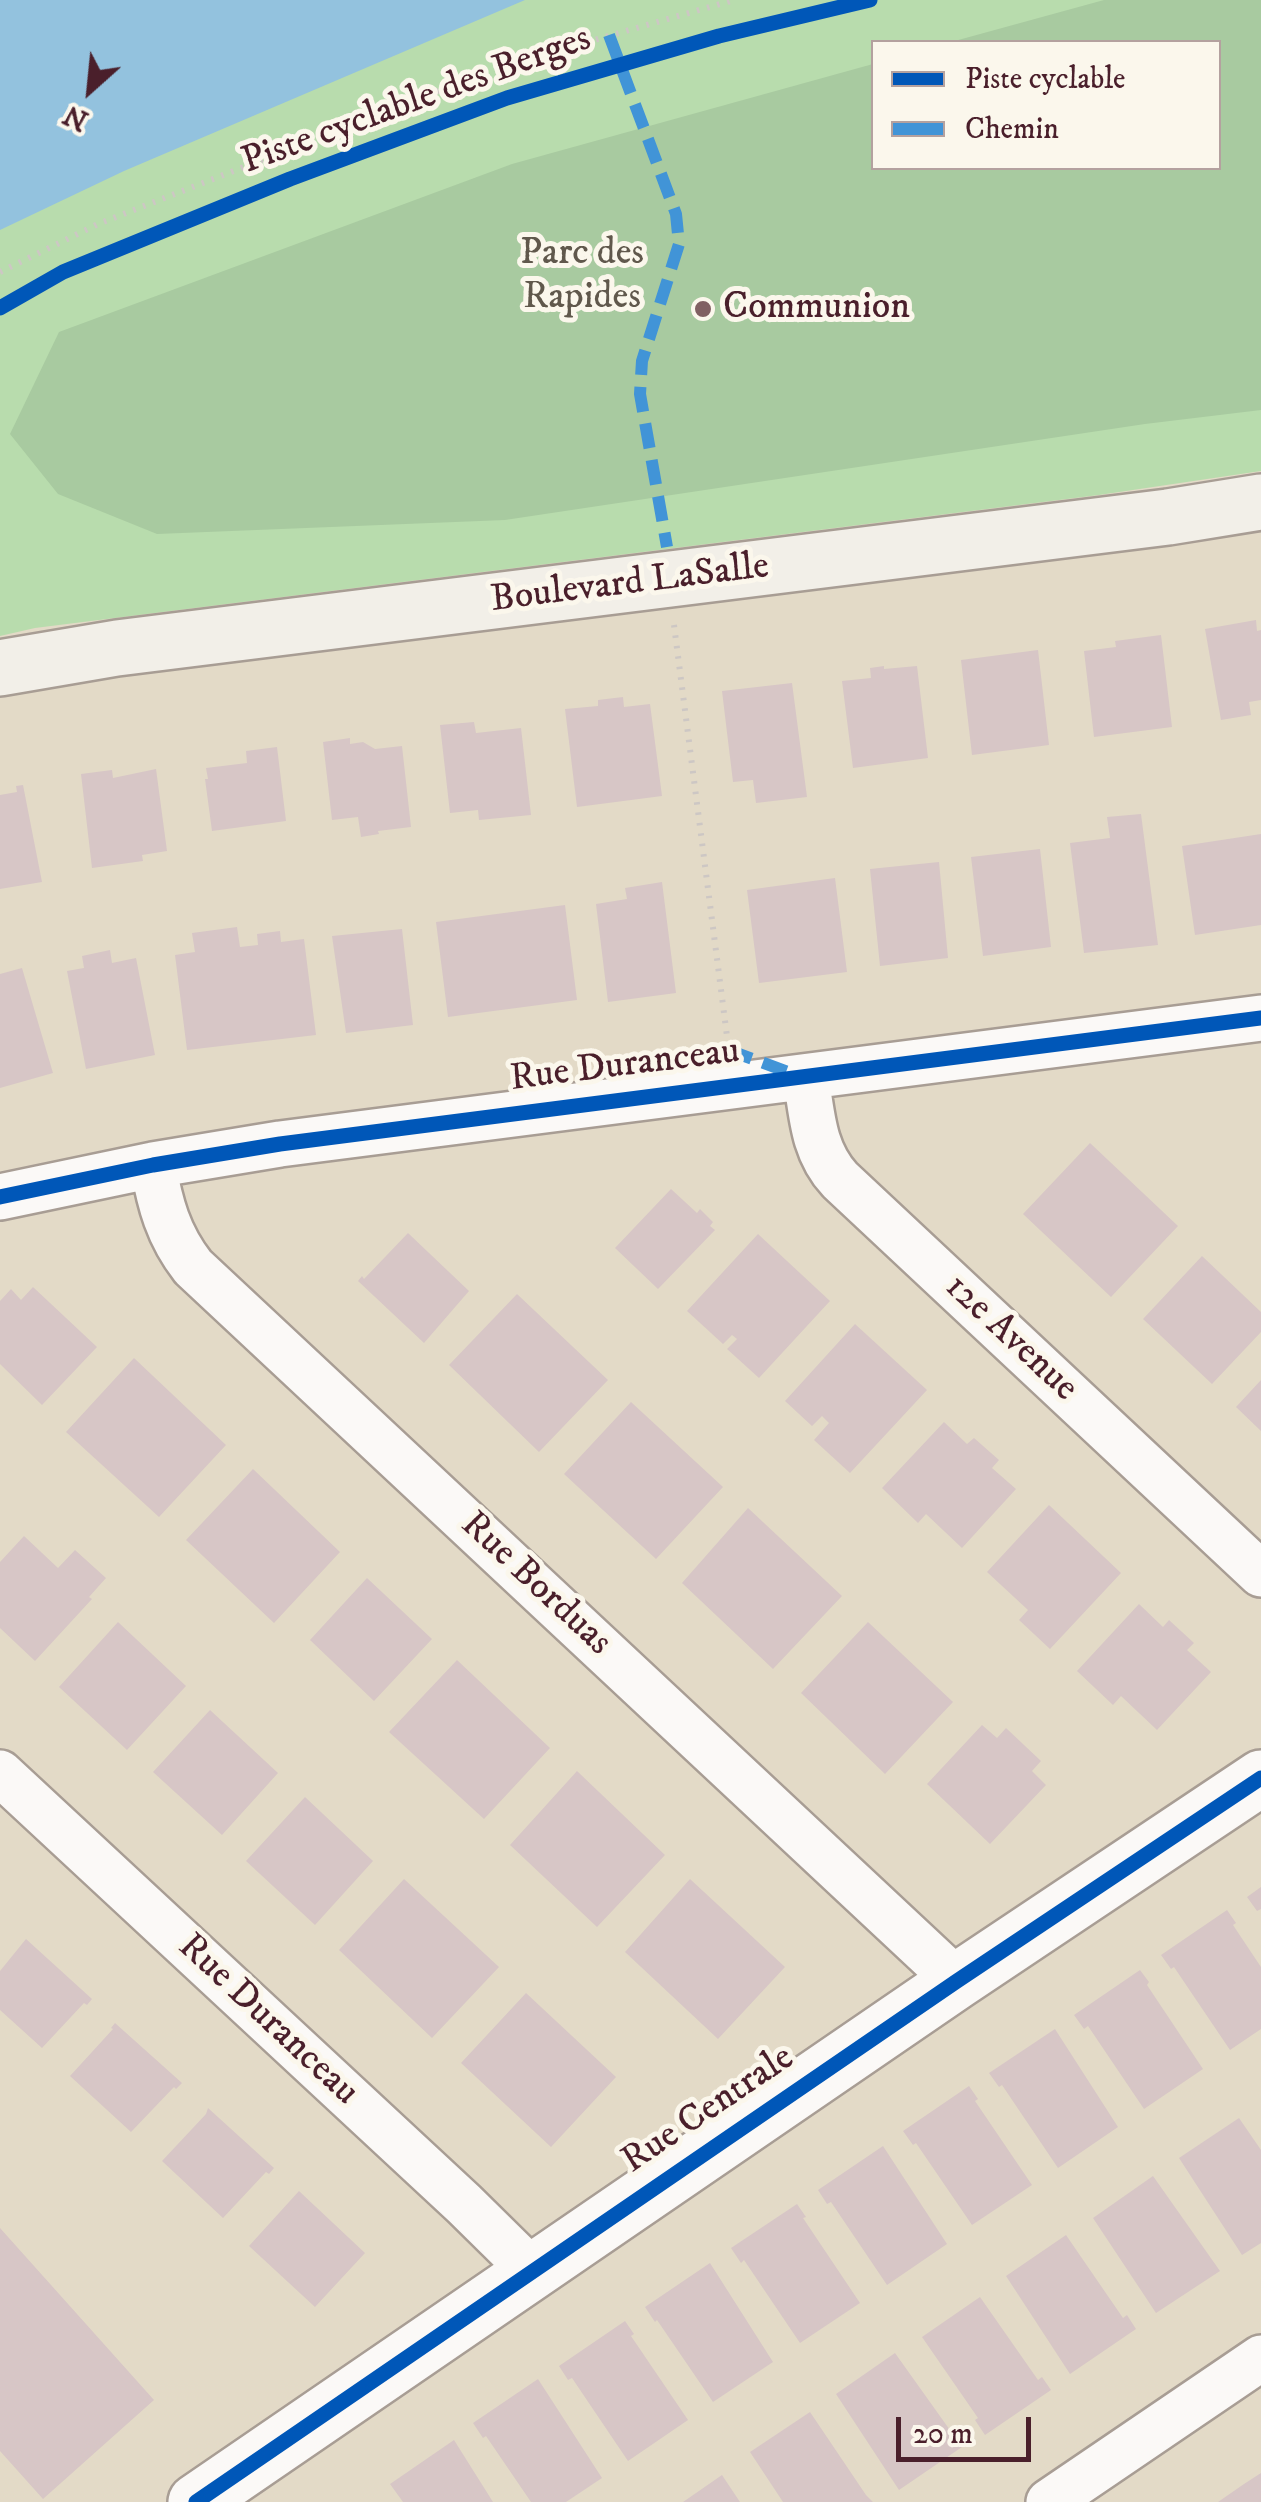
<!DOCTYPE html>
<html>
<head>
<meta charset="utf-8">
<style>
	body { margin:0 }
	#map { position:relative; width:1261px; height:2502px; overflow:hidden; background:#e3dac7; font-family:"IM FELL DW Pica",serif }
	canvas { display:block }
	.legend { position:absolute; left:871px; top:40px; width:350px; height:130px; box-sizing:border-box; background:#fbf7ec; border:2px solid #b4a19f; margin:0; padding:12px 18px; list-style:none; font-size:30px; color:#4a1f2b }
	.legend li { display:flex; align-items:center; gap:20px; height:50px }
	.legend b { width:50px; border:2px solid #b4a19f }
	.north { position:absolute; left:40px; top:40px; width:100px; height:100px; -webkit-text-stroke:8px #fbf7ec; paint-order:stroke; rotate:207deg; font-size:28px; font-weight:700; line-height:40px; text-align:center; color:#4a1f2b }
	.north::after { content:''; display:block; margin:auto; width:35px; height:45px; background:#4a1f2b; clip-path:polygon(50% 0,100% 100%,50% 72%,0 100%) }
	.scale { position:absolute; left:896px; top:2417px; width:135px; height:45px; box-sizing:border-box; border:5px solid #4a1f2b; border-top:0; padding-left:12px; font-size:30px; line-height:35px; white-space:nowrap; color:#4a1f2b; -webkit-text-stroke:8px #fbf7ec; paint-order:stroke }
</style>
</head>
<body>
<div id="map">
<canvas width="1261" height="2502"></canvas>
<ul class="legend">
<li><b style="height:12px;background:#0057b8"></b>Piste cyclable</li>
<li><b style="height:12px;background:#4194d7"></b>Chemin</li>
</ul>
<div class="north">N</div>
<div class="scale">20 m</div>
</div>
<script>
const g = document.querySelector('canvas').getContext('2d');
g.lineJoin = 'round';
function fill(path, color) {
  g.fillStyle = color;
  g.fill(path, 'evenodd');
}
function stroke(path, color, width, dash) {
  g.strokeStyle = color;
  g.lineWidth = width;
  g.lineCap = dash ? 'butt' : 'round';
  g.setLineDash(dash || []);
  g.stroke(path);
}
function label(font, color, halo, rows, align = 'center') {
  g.font = font + ' "IM FELL DW Pica",serif';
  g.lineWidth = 10;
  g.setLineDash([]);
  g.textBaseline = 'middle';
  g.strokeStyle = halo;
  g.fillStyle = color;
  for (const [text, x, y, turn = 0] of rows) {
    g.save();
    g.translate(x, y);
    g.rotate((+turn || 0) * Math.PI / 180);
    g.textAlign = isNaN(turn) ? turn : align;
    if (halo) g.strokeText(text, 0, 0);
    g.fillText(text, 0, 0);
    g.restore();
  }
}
fill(new Path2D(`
	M 0,0 L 1261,0 L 1261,471 L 1099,495 L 35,628 L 0,636 ZM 874,42 L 1218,42 L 1218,168 L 874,168 Z`), '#b8dcad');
fill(new Path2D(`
	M 1104,0 L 1261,0 L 1261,410 L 1145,424 L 505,520 L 157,534 L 58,494 L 10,434 L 59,332 L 512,164 L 873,64 L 874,168 L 1218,168 L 1218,42 L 951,42 Z`), '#a8caa0');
fill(new Path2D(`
	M 0,0 L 525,0 L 124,171 L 0,230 Z`), '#93c2de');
fill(new Path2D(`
	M 1256,620 L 1257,631 L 1261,630 L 1261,700 L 1249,702 L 1251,715 L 1221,720 L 1205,629 Z
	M 1161,635 L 1172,727 L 1094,737 L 1084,651 L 1116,647 L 1115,641 Z
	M 1038,650 L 1049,745 L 972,755 L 961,660 Z
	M 884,666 L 884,669 L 917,666 L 928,758 L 853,768 L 842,681 L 871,678 L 870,668 Z
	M 792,683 L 807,797 L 756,803 L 753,780 L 733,782 L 722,691 Z
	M 623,697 L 624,707 L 650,704 L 662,796 L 577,807 L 565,709 L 598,706 L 598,700 Z
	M 474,722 L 476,733 L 521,728 L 531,815 L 479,820 L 478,810 L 450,813 L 440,725 Z
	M 350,738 L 350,744 L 363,742 L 375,749 L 402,746 L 411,827 L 378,831 L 379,834 L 361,837 L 358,817 L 332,820 L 323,742 Z
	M 277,747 L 286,821 L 212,831 L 205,779 L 208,779 L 206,768 L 247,763 L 246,751 Z
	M 156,769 L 167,851 L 142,855 L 143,861 L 92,868 L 81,774 L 112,770 L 113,778 Z
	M 23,785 L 42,882 L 0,889 L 0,795 L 17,792 L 16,786 Z
	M 1141,814 L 1158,945 L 1084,953 L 1070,843 L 1110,838 L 1107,817 Z
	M 1261,834 L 1261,925 L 1195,935 L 1182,846 Z
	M 1040,849 L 1051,947 L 983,956 L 971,857 Z
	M 939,862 L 948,958 L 880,966 L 870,869 Z
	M 835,878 L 847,972 L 759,983 L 747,890 Z
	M 662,882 L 676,993 L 608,1002 L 596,904 L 627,899 L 625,888 Z
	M 565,905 L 577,1000 L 448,1017 L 436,922 Z
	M 237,927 L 240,947 L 258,945 L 257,934 L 280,931 L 281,942 L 304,939 L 316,1035 L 187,1050 L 175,955 L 195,952 L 192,933 Z
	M 402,929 L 413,1025 L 346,1033 L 332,936 Z
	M 110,950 L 112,963 L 136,958 L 155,1055 L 86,1069 L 67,971 L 84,968 L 82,956 Z
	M 22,968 L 53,1073 L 0,1088 L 0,974 Z
	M 1090,1143 L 1178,1226 L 1111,1297 L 1023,1214 Z
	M 671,1189 L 697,1213 L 700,1209 L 713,1222 L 710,1226 L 715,1230 L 658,1289 L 615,1248 Z
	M 408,1233 L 469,1291 L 424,1343 L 358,1281 L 362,1276 L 364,1279 Z
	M 758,1234 L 830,1301 L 759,1378 L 727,1349 L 737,1339 L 732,1335 L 723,1344 L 687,1311 Z
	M 1202,1256 L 1261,1312 L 1261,1332 L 1212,1384 L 1143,1319 Z
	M 33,1287 L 97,1347 L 42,1405 L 0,1364 L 0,1301 L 11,1289 L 21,1300 Z
	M 517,1294 L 608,1380 L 539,1452 L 449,1365 Z
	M 855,1324 L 927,1390 L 850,1473 L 814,1440 L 829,1423 L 822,1416 L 812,1426 L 785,1401 Z
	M 134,1358 L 226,1445 L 159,1517 L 66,1432 Z
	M 1261,1380 L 1261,1431 L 1236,1407 Z
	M 631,1402 L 723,1487 L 656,1559 L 564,1474 Z
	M 944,1422 L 967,1444 L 974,1438 L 999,1460 L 992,1468 L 1016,1489 L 962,1548 L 926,1514 L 918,1523 L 882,1488 Z
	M 253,1469 L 340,1552 L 274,1623 L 186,1540 Z
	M 1049,1505 L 1121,1573 L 1050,1649 L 1019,1620 L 1028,1610 L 987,1572 Z
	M 748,1508 L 842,1596 L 773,1669 L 682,1583 Z
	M 24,1536 L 58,1568 L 75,1550 L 106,1578 L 89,1597 L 92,1599 L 35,1661 L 0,1628 L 0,1562 Z
	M 367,1578 L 432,1639 L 374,1701 L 310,1640 Z
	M 1139,1604 L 1163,1627 L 1169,1620 L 1194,1643 L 1187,1650 L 1211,1672 L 1157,1730 L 1121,1696 L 1113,1705 L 1077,1671 Z
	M 118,1622 L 186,1686 L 127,1750 L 59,1687 Z
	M 868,1622 L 953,1702 L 885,1774 L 801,1693 Z
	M 457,1660 L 550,1748 L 484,1819 L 389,1732 Z
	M 210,1710 L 278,1773 L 222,1835 L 153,1772 Z
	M 982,1725 L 997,1738 L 1006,1728 L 1041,1761 L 1032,1771 L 1046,1785 L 990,1844 L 927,1784 Z
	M 577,1771 L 665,1855 L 597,1927 L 510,1845 Z
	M 305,1797 L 373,1861 L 315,1925 L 246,1861 Z
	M 404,1879 L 499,1967 L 432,2038 L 339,1950 Z
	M 690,1879 L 785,1967 L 718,2039 L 625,1952 Z
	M 1261,1887 L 1261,1909 L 1257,1911 L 1247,1897 Z
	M 1227,1910 L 1236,1923 L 1233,1925 L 1261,1967 L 1261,2029 L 1230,2050 L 1174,1967 L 1171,1969 L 1161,1955 Z
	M 26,1939 L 92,1999 L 87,2005 L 84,2003 L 42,2048 L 0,2010 L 0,1971 Z
	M 1140,1970 L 1149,1982 L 1147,1985 L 1203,2069 L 1144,2109 L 1088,2026 L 1084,2029 L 1074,2015 Z
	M 526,1993 L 616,2077 L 551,2147 L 461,2063 Z
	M 115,2023 L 182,2083 L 176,2089 L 174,2087 L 131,2132 L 70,2076 L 113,2029 L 111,2028 Z
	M 1055,2029 L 1118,2127 L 1058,2168 L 1002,2085 L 999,2087 L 989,2073 Z
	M 969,2086 L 978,2099 L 975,2101 L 1032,2185 L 972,2225 L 916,2143 L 913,2145 L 903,2131 Z
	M 208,2108 L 274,2168 L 269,2174 L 266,2172 L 223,2218 L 162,2161 L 206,2114 Z
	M 1239,2118 L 1261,2150 L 1261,2243 L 1242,2255 L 1179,2158 Z
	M 883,2146 L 947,2244 L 887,2285 L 831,2202 L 827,2204 L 818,2190 Z
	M 1153,2176 L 1220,2271 L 1156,2313 L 1093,2218 Z
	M 299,2191 L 365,2253 L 315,2307 L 249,2246 Z
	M 797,2204 L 806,2217 L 803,2218 L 860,2303 L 800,2343 L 744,2260 L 741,2263 L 731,2248 Z
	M 0,2228 L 154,2400 L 43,2499 L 0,2451 Z
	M 1066,2235 L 1123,2318 L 1127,2315 L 1136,2329 L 1070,2374 L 1006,2276 Z
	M 710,2263 L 773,2362 L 713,2402 L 657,2320 L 655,2322 L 645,2307 Z
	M 980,2297 L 1038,2380 L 1042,2377 L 1051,2390 L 985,2435 L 975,2420 L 978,2418 L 922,2337 Z
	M 625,2321 L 634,2334 L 631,2336 L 688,2420 L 628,2461 L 572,2378 L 568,2380 L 559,2366 Z
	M 895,2353 L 962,2447 L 899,2490 L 836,2394 Z
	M 538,2379 L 602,2478 L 566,2502 L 531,2502 L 486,2436 L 483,2438 L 473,2423 Z
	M 810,2412 L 866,2495 L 873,2502 L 783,2502 L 750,2452 Z
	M 454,2440 L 493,2502 L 403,2502 L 390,2484 Z
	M 1261,2473 L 1261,2502 L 1218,2502 L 1244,2484 Z
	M 722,2475 L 740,2502 L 683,2502 Z`), '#d7c6c6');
const minor = new Path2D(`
	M 806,1077 C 812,1115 813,1151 840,1180 L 1261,1574
	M 153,1165 C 160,1204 168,1235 193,1267 L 957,1981
	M 0,1197 L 153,1165 L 280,1144 L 1261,1018
	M 0,1773 L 464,2204 L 532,2271
	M 1049,2502 L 1261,2358`);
const tertiary = new Path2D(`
	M 196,2502 L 957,1981 L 1261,1778`);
const secondary = new Path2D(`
	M 0,668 L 117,648 L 1168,517 L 1261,502`);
stroke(minor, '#a89d94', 50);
stroke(tertiary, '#a89d94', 60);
stroke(secondary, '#a89d94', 60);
stroke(new Path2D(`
	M 0,272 L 98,224 L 497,68 L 734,0
	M 674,625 L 728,1044`), '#cdc7c4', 6, [2.5, 8]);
stroke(minor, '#fbf9f7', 45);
stroke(tertiary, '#fbf9f7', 55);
stroke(secondary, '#f2efe8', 55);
stroke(new Path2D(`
	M 609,35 L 676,214 L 679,244 L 642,361 L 640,394 L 667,547
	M 728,1050 L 791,1073`), '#4194d7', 12, [25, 12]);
stroke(new Path2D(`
	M 0,308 L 63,272 L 290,179 L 507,98 L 719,36 L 870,0
	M 0,1197 L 153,1165 L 280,1144 L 1261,1018
	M 196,2502 L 957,1981 L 1261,1778`), '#0057b8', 15);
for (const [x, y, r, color] of [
	[703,309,10,"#806062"]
]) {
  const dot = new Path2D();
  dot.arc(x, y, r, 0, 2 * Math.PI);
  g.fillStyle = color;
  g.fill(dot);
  stroke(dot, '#fbf7ec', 4);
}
label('38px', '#4a1f2b', '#fbf7ec', [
	["Piste cyclable des Berges",417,102,-20],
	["Boulevard LaSalle",630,585,-7],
	["Rue Duranceau",625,1067,-7],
	["12e Avenue",1010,1339,43],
	["Rue Borduas",535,1585,43],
	["Rue Duranceau",267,2021,43],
	["Rue Centrale",709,2111,-34]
]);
label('38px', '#60584c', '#fbf7ec', [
	["Parc des",582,255],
	["Rapides",582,299]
]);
label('38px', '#4a1f2b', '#fbf7ec', [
	["Communion",723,309]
], 'left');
</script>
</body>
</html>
